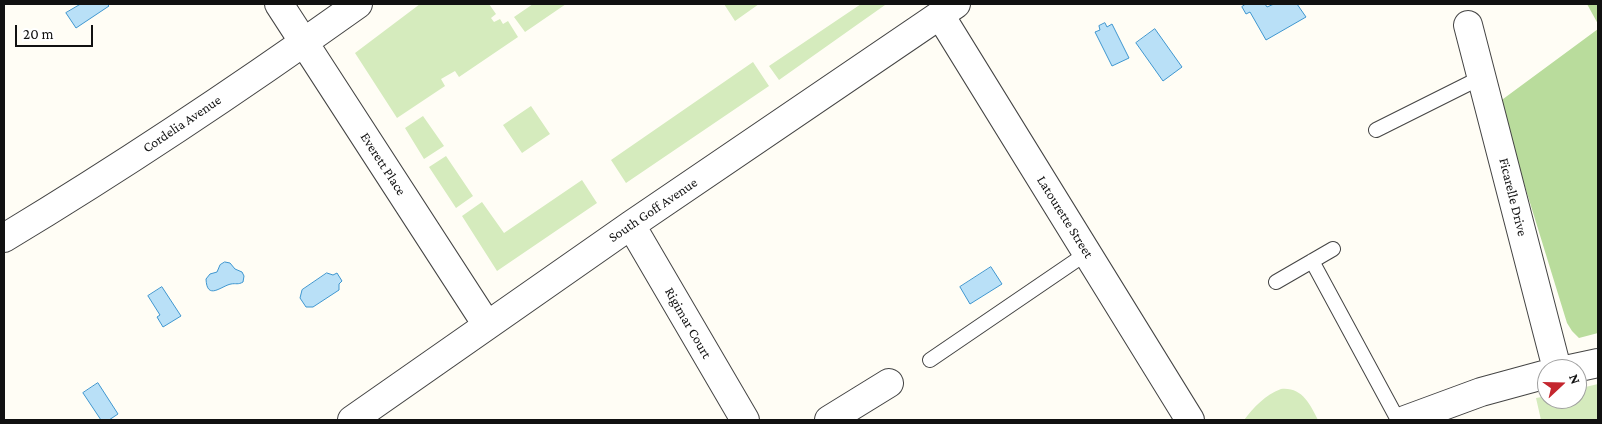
<!DOCTYPE html>
<html>
<head>
<meta charset="utf-8">
<style>
	body { margin:0 }
	#map { position:relative; width:1602px; height:424px; overflow:hidden; background:#fffdf5; font-family:"Crimson Pro",serif }
	canvas { display:block }
	.frame { position:absolute; inset:0; border:5px solid #111; pointer-events:none }
	.north { position:absolute; left:1537px; top:359px; width:50px; height:50px; box-sizing:border-box; background:#fff; border:1px solid #a0a0a0; border-radius:50%; rotate:69deg; font-size:14px; font-weight:700; line-height:20px; text-align:center; color:#111 }
	.north::after { content:''; display:block; margin:auto; width:18px; height:22px; background:#c4262e; clip-path:polygon(50% 0,100% 100%,50% 72%,0 100%) }
	.scale { position:absolute; left:15px; top:25px; width:78px; height:22px; box-sizing:border-box; border:2px solid #111; border-top:0; padding-left:6px; font-size:15px; line-height:18px; white-space:nowrap; color:#111; -webkit-text-stroke:4px #fff; paint-order:stroke }
</style>
</head>
<body>
<div id="map">
<canvas width="1602" height="424"></canvas>
<div class="frame"></div>
<div class="north">N</div>
<div class="scale">20 m</div>
</div>
<script>
const g = document.querySelector('canvas').getContext('2d');
g.lineJoin = 'round';
function fill(path, color) {
  g.fillStyle = color;
  g.fill(path, 'evenodd');
}
function stroke(path, color, width, dash) {
  g.strokeStyle = color;
  g.lineWidth = width;
  g.lineCap = dash ? 'butt' : 'round';
  g.setLineDash(dash || []);
  g.stroke(path);
}
function label(font, color, halo, rows, align = 'center') {
  g.font = font + ' "Crimson Pro",serif';
  g.lineWidth = 5;
  g.setLineDash([]);
  g.textBaseline = 'middle';
  g.strokeStyle = halo;
  g.fillStyle = color;
  for (const [text, x, y, turn = 0] of rows) {
    g.save();
    g.translate(x, y);
    g.rotate((+turn || 0) * Math.PI / 180);
    g.textAlign = isNaN(turn) ? turn : align;
    if (halo) g.strokeText(text, 0, 0);
    g.fillText(text, 0, 0);
    g.restore();
  }
}
fill(new Path2D(`
	M 420,4 L 489,4 L 496,14 L 491,18 L 494,22 L 500,19 L 503,24 L 508,21 L 518,37 L 459,77 L 455,71 L 441,79 L 445,86 L 397,118 L 355,53 Z
	M 533,4 L 566,4 L 525,32 L 514,17 Z
	M 724,4 L 759,4 L 735,21 Z
	M 861,4 L 885,4 L 885,5 L 779,80 L 769,66 Z
	M 753,62 L 769,86 L 626,183 L 611,160 Z
	M 531,106 L 550,134 L 522,153 L 503,125 Z
	M 423,116 L 444,146 L 424,159 L 405,128 Z
	M 446,156 L 473,196 L 456,208 L 429,167 Z
	M 582,180 L 597,203 L 497,271 L 462,216 L 482,202 L 504,233 Z
	M 1598,384 L 1598,420 L 1541,420 L 1536,398 L 1547,396 L 1547,399 L 1577,399 L 1577,389 Z
	M 1281,389 C 1302,387 1310,404 1318,420 L 1244,420 C 1254,407 1265,395 1281,389 Z`), '#d5ebbd');
fill(new Path2D(`
	M 1587,4 L 1598,4 L 1598,24 Z
	M 1598,29 L 1598,333 L 1579,338 L 1572,331 L 1567,323 L 1499,102 Z`), '#b9dc9c');
const water = new Path2D(`
	M 81,4 L 107,4 L 109,6 L 76,28 L 66,13 Z
	M 1246,4 L 1265,4 L 1267,7 L 1274,4 L 1297,4 L 1306,17 L 1266,40 L 1250,12 L 1246,14 L 1242,7 Z
	M 1105,23 L 1107,27 L 1112,24 L 1129,58 L 1112,66 L 1095,32 L 1100,30 L 1099,26 Z
	M 1155,29 L 1182,67 L 1163,81 L 1136,43 Z
	M 225,262 L 230,263 L 235,269 L 242,272 L 244,276 L 243,282 C 238,285 236,283 231,284 C 221,286 207,301 206,279 L 210,274 L 217,272 L 220,265 Z
	M 991,267 L 1002,284 L 970,304 L 960,287 Z
	M 327,273 L 333,275 L 337,273 L 342,281 L 339,284 L 339,290 L 313,307 L 306,307 L 300,298 L 302,290 Z
	M 162,287 L 181,316 L 163,327 L 157,317 L 160,315 L 148,296 Z
	M 98,383 L 118,414 L 109,420 L 101,420 L 83,393 Z`);
fill(water, '#b9e0f7');
stroke(water, '#3f96cf', 1);
const service = new Path2D(`
	M 1376,130 L 1482,77
	M 1312,261 L 1398,420
	M 1276,282 L 1333,249
	M 930,360 L 1087,253`);
const minor = new Path2D(`
	M 279,4 L 487,325
	M 940,15 L 1190,420
	M 1468,25 L 1557,369
	M 631,225 L 745,420
	M 4,238 C 125,165 243,86 358,4
	M 1570,369 L 1598,363
	M 352,420 L 631,225 L 956,4
	M 829,420 L 889,383
	M 1405,420 L 1481,392 L 1547,374`);
stroke(service, '#444', 16);
stroke(minor, '#444', 30);
stroke(service, '#fff', 14);
stroke(minor, '#fff', 28);
label('14px', '#111', '#fff', [
	["Cordelia Avenue",182,124,-34],
	["Everett Place",383,164,57],
	["Ficarelle Drive",1513,197,76],
	["South Goff Avenue",653,210,-34],
	["Latourette Street",1065,217,58],
	["Rigimar Court",688,323,60]
]);
</script>
</body>
</html>
